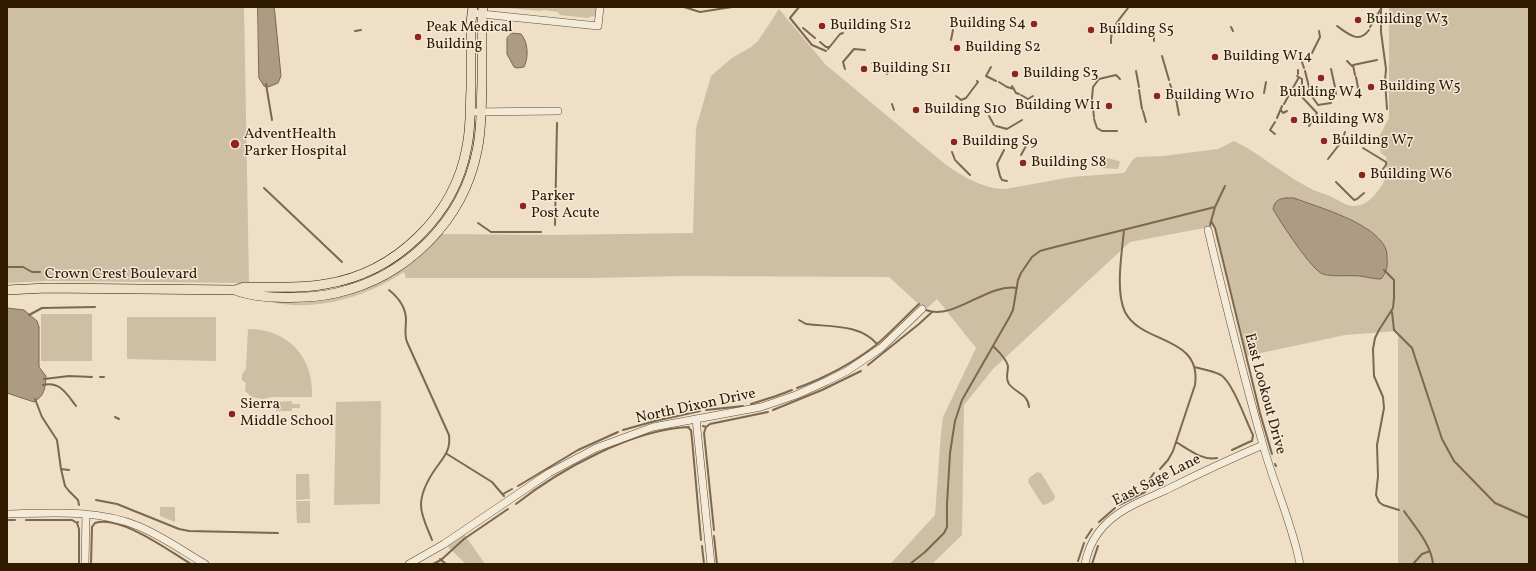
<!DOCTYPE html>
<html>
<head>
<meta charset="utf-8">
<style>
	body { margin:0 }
	#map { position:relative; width:1536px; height:571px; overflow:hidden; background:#eedfc6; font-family:Vollkorn,serif }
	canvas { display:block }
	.frame { position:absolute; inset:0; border:8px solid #301b00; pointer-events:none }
</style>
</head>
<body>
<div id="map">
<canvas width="1536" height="571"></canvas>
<div class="frame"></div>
</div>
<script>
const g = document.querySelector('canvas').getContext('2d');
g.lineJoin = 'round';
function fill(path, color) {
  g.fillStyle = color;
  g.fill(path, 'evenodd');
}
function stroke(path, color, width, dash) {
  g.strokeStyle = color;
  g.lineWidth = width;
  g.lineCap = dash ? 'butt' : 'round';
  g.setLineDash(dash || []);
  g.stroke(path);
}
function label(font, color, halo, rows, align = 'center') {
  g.font = font + ' Vollkorn,serif';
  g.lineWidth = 3;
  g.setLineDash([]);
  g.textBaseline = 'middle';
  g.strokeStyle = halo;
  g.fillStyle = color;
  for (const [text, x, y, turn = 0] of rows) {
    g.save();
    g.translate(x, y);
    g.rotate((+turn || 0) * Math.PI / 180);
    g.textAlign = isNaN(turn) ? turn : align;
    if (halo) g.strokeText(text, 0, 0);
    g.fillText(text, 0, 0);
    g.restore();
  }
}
fill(new Path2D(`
	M 7,7 L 244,7 L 249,283 L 47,281 L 7,283 Z
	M 497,7 L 597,7 L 595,17 L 592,16 L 588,18 L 560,15 L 558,12 L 544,10 L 541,11 Z
	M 1389,7 L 1529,7 L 1529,564 L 1398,564 L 1398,331 L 1345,335 L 1247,356 L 1215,226 L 1130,242 L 993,369 L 964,405 L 962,535 L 932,564 L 888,564 L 891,563 L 935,515 L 941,433 L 943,417 L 976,348 L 937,299 L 925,310 L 889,277 L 685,276 L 588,278 L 406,278 L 404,272 C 366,297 317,312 271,302 L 273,300 L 345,295 L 441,234 L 552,235 L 693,233 L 696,128 L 711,76 L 732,58 L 751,47 L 758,41 L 779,9 L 825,64 L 945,164 C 962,176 983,189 1005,189 L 1072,177 L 1124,173 C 1129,168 1130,160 1137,157 L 1163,156 L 1218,149 L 1234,141 C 1259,153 1280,172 1304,185 C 1313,191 1323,193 1332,197 C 1339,200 1344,205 1352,206 C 1364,206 1371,200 1377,192 C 1386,182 1389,170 1386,157 L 1381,153 L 1379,144 L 1379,137 L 1389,118 Z
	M 474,122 L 478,123 C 473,171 450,223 411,253 C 403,260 394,265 385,271 L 383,267 L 439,218 Z
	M 1103,157 L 1119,161 L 1120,162 L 1118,169 L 1101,168 L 1101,160 Z
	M 41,314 L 92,314 L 92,361 L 41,361 Z
	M 127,317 L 216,317 L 216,361 L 127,359 Z
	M 248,329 C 288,329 314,357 312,397 L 272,397 L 263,399 L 252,397 L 245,391 L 246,383 L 242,380 L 242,374 L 246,369 Z
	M 292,401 L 292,404 L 300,404 L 300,408 L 292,408 L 292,411 L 276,411 L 276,402 Z
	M 381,401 L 380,504 L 334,505 L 336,402 Z
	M 1037,472 L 1041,473 L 1055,496 L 1054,500 L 1045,505 L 1042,504 L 1028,482 L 1029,478 Z
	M 296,474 L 309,474 L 310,499 L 296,500 Z
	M 296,501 L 310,501 L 310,523 L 297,523 Z
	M 160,507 L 175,507 L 175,522 L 160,516 Z
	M 464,534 L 485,564 L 466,564 L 447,546 Z`), '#cebea4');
const water = new Path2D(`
	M 258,7 L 274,7 L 275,14 L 281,76 L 278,83 L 268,87 L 264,86 L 259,78 Z
	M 512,33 L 521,34 C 528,42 529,57 524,67 L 517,68 L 514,67 L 507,54 L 507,38 Z
	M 1286,198 L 1294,198 C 1320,208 1372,222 1385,247 C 1387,251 1387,255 1387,259 C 1388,267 1386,273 1381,279 C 1373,279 1367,277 1360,276 C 1350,275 1331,277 1323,274 C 1313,272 1279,220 1273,209 C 1275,201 1278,199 1286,198 Z
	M 7,308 L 24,310 L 37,321 L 39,327 L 39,367 L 46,376 C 45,389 45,395 34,402 L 7,393 Z`);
fill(water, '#ad9c83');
stroke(water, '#7b684f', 1);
stroke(new Path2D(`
	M 684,7 L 700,12 L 732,7
	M 799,7 L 790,18 L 812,45 L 826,51
	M 1381,9 L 1381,32 L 1386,69 L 1385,81 L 1387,109
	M 1337,26 C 1348,34 1359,44 1369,30
	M 1231,27 L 1233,31
	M 1370,27 L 1382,7
	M 803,28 L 815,38
	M 355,31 L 361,30
	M 1154,34 L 1154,41
	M 951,40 L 953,30
	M 820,42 L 826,47 L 829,47
	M 1111,43 C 1110,28 1119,20 1128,8
	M 828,49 L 840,34 L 843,33
	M 1312,53 L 1320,37 L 1319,31
	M 1162,56 L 1169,80
	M 1347,61 L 1352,66
	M 1302,62 L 1304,68
	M 872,63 L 878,63 L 880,65
	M 882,66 L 887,74
	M 991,67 L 986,76 L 996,81
	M 845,69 L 843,62 L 854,49 L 865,50
	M 1331,69 L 1335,87
	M 1136,71 L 1139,87
	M 1305,71 L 1310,91
	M 1298,74 L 1298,70
	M 1355,75 L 1353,65 L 1377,60
	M 1297,76 L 1302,79 L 1302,97 L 1317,113 L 1309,126
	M 1356,77 L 1360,98
	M 999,82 L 1007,87 L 1014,89
	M 266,84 L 272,120
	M 1170,84 L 1177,103
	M 1012,86 L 1016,93 L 1019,94
	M 1335,89 L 1336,94
	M 1139,90 L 1142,109
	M 1264,93 L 1266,82
	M 1021,95 L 1028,99 L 1033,96
	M 1311,95 L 1318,105 L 1331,103
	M 956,96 L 960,99
	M 1092,98 L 1093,87 L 1099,79 L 1116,75 L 1120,79
	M 1092,99 L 1094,117
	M 961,100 L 966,98 L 978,82 L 977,81
	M 892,104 L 894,110
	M 1177,104 L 1179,115
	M 1284,104 L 1299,77
	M 1281,110 L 1283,113 L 1287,111
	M 1143,111 L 1146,122
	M 989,116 L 994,125
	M 1277,118 L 1282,106
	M 1094,119 L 1097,128 L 1102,131 L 1117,131
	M 1275,122 L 1270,130 L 1275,134
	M 996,126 L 1007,129 L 1022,120
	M 1343,138 L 1345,132
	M 1363,148 L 1386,162 L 1386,165 L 1380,173
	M 1004,150 L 997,164 L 1000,176 L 1002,180 L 1007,181
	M 952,152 L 955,160
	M 1021,155 L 1026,146 L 1025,144
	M 1328,159 L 1342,141
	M 956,161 L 970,175
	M 1336,182 L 1354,200 L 1357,199 L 1364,193
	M 264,188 L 342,262
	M 1211,221 L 1215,228 L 1260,413 L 1272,454
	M 478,223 L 491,232 L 541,232
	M 555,225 L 557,123
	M 1210,225 L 1215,207 L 1225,186
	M 1124,230 C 1122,253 1115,291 1125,312 C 1142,345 1202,335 1195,385 L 1173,451 L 1168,460 L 1160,469
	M 7,267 L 23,267 L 32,272 L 40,272
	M 1384,270 L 1394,280 L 1394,298 L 1393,308 L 1379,330 L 1375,338 L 1373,349 L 1374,376 L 1383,397 L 1384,408 L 1377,445 L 1378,476 L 1376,495 L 1379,502 L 1383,505 L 1399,510
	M 389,290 C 399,298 406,307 406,320 C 406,328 404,334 407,342 L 449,435 C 451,450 444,457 436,468 C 429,478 421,493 421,505 C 421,517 428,529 432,540
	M 926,310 C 954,321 987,283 1017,288
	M 1392,312 L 1394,330 L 1412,348 L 1442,439 L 1454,461 L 1495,503 L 1529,518
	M 29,315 L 42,308 L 95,307
	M 799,320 L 806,324 C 830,327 860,324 877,344
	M 993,346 C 998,351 1006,358 1008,366 C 1008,373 1005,378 1009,384 C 1016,393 1028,394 1029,407
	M 868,365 L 919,324 L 932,312
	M 1194,367 C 1203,369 1213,371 1221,375 C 1233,383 1246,421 1253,435 L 1252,441 L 1249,442 L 1232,450
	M 100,377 L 104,377
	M 44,379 L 69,376 L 92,377
	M 43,385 C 60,381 67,394 76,406
	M 797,388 C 824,378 853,363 876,345 C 891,332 905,317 919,304
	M 35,399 L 42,417 L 57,440 L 61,469 L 65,486 L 69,491 L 78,500 L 79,505
	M 751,404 L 776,396 L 792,390
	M 706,410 L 743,406
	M 773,410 L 822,390 L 861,371
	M 115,417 L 119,419
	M 703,426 L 706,427 L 710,424 L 768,412
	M 687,427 L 691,430 L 692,439 L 701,540
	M 706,427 L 704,433 L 714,530
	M 623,430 L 655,421 L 700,411
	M 1176,442 C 1188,449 1202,461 1217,458
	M 447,454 L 492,482 L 504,496
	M 1275,464 L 1276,466
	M 61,469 L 69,470
	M 518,486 L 578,450 L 618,432
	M 503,494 L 512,489
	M 96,500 L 117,504 L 179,529 L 189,531 L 278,533
	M 516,504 C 559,470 633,429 689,427
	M 1119,505 L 1145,492 L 1149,480 L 1154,473
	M 1404,511 C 1415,527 1431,544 1433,564
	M 7,520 L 15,520
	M 26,520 L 72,520 L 77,523 L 78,522
	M 1099,522 L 1115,508
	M 77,523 L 79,529 L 79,564
	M 95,523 C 121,515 169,551 191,564
	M 714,536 L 717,564
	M 1086,538 L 1092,529
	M 702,546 L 704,564
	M 440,559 L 446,564
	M 1078,561 L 1084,543
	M 91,564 L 92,527 L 95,523
	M 433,564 L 441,560 L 464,539 L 508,509
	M 910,564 L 925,552 L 944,533 L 947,527 L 947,504 L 950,453 L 955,421 L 962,400 L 1009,318 L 1013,310 L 1018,280 L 1021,273 L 1032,257 L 1040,251 L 1047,249 L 1215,207
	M 1092,564 L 1098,546
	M 1413,564 L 1422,554 L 1430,551`), '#7b684f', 2);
const minor = new Path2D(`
	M 472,13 L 598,26 L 600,7
	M 470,112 L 558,111
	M 1208,230 C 1225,302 1243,374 1263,445 C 1274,485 1292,523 1300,564
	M 696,419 L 711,564
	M 7,514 C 50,513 97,509 138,526 C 162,536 183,551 205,564
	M 85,564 L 86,514
	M 409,564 L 444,544 L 549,473 L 596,448 L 653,427 L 761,407 L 796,395 L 827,381 L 847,371 L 881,348 L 922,309
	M 1085,564 C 1088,548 1096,533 1108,522 C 1124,507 1146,499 1166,490 C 1198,474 1230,459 1263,445`);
const major = new Path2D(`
	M 7,290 L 47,288 L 235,290 L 244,287 C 271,287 299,289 326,284 C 395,273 455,216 467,146 C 471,127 470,108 471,89 C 471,66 471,44 471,22 L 473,7
	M 235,290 C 259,300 310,299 336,293 C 407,277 463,221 477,151 C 482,129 481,106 482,84 C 482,63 482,42 482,21 L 483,7`);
stroke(minor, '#604c32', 8);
stroke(major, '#301b00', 10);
stroke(minor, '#f4eada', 7);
stroke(major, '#eedfc6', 9);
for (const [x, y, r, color] of [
	[1358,20,4,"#8f2418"],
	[1034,24,4,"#8f2418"],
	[822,26,4,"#8f2418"],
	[1091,30,4,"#8f2418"],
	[418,37,4,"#8f2418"],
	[957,48,4,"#8f2418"],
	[1215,57,4,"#8f2418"],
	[864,69,4,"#8f2418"],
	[1015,74,4,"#8f2418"],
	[1321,78,4,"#8f2418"],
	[1371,87,4,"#8f2418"],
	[1157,96,4,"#8f2418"],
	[1109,106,4,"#8f2418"],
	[916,110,4,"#8f2418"],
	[1294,120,4,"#8f2418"],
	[1324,141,4,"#8f2418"],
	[954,142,4,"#8f2418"],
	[235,144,5,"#8f2418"],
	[1023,163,4,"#8f2418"],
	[1362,175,4,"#8f2418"],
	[523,206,4,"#8f2418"],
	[232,414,4,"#8f2418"]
]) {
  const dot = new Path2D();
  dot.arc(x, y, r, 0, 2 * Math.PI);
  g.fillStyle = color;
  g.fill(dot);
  stroke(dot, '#f4eada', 1.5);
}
label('15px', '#301b00', '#f4eada', [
	["Building W3",1366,20],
	["Building S4",1026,24,"right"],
	["Building S12",830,26],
	["Peak Medical",426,28],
	["Building",426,45],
	["Building S5",1099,30],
	["Building S2",965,48],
	["Building W14",1223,57],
	["Building S11",872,69],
	["Building S3",1023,74],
	["Building W5",1379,87],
	["Building W4",1321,93,"center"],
	["Building W10",1165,96],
	["Building W11",1101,106,"right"],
	["Building S10",924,110],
	["Building W8",1302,120],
	["AdventHealth",244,135],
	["Parker Hospital",244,152],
	["Building W7",1332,141],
	["Building S9",962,142],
	["Building S8",1031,163],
	["Building W6",1370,175],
	["Parker",531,197],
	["Post Acute",531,214],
	["Sierra",240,405],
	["Middle School",240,422]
], 'left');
label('15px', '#301b00', '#f4eada', [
	["Crown Crest Boulevard",121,275],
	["East Lookout Drive",1264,394,75],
	["North Dixon Drive",696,407,-12],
	["East Sage Lane",1157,481,-27]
]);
</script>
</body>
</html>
